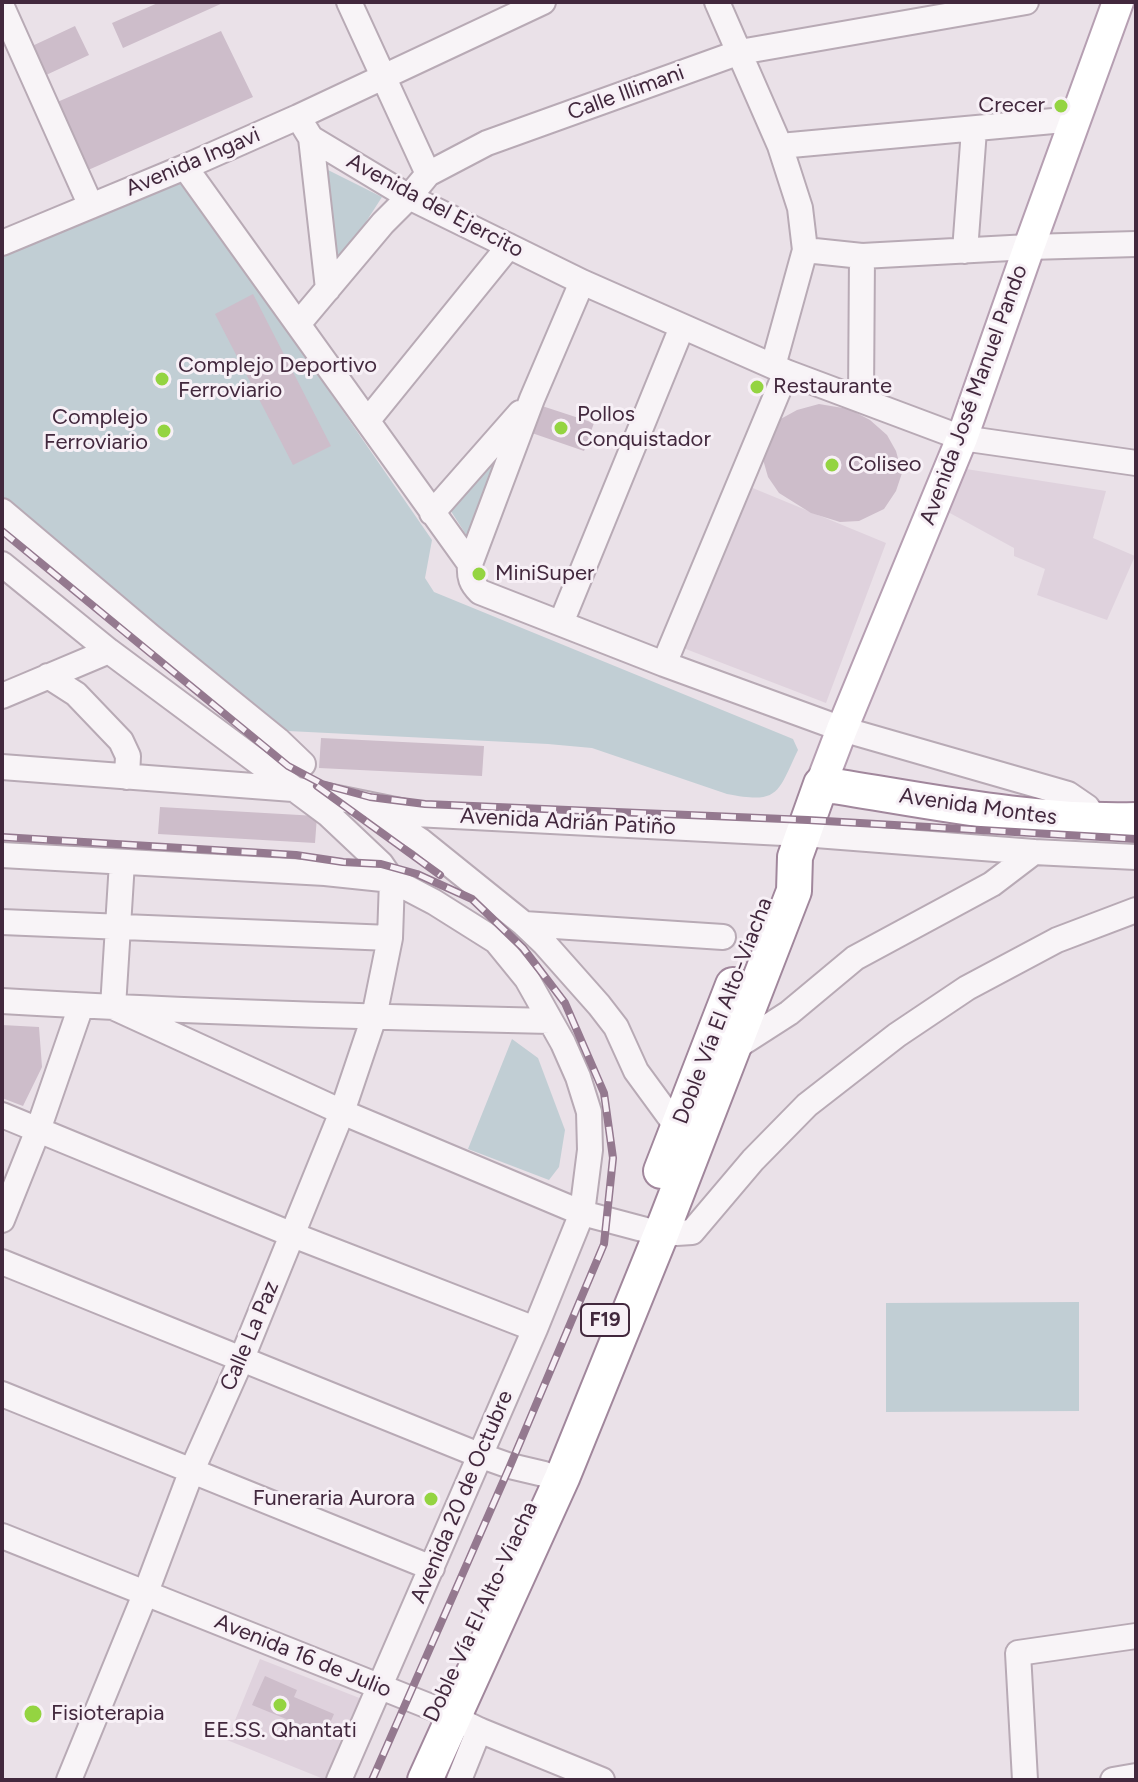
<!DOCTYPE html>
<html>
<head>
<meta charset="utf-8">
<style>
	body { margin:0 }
	#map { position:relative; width:1138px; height:1782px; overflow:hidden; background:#eae1e8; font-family:Figtree,sans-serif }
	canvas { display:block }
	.frame { position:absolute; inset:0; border:4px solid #42283d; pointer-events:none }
</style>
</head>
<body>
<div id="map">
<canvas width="1138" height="1782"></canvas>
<div class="frame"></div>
</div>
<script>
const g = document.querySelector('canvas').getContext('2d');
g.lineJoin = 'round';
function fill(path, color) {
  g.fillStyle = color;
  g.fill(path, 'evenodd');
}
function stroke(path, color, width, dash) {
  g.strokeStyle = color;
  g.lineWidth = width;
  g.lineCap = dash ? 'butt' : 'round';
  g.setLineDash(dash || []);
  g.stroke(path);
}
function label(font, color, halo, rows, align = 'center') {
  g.font = font + ' Figtree,sans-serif';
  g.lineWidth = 6;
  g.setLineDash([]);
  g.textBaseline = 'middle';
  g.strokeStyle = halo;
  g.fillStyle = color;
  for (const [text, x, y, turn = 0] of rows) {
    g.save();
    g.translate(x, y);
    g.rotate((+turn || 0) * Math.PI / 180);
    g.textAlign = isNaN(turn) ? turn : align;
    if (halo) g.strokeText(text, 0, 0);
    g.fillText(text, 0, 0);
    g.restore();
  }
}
fill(new Path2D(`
	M 966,469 L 1106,491 L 1093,538 L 1135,556 L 1107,620 L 1037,595 L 1045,569 L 1014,556 L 1014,548 L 948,512 Z
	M 743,484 L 886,543 L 826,703 L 678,646 Z
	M 260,1659 L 362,1699 L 326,1780 L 227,1740 Z`), '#dfd2dd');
fill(new Path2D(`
	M 322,167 L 382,197 L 337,267 Z
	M 181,180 L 189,188 L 432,540 L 425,578 L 434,592 L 793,739 L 798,750 C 777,794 779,804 727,794 L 592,748 L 548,744 L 288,731 L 273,725 L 2,506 L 2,253 Z
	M 518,420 L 472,544 L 447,505 Z
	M 512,1039 L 538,1058 L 565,1130 L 559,1167 L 549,1180 L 468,1149 Z
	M 1079,1302 L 1079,1411 L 886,1412 L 886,1303 Z`), '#c1ced4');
fill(new Path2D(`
	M 160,2 L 225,2 L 123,48 L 112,23 Z
	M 75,26 L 89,55 L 44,76 L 30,47 Z
	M 221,31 L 253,97 L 86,171 L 55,103 Z
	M 253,294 L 331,446 L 293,465 L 215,314 Z
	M 819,404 L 849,409 L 870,420 L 887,435 L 896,451 L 902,473 L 896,491 L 884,509 L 859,521 L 840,522 L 811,513 L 779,493 L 768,477 L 762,456 L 777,421 L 797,410 Z
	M 539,405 L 594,423 L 584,451 L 529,432 Z
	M 321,738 L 484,746 L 482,776 L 319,768 Z
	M 160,807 L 317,816 L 315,843 L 158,834 Z
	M 2,1025 L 39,1027 L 42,1067 L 23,1106 L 2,1098 Z
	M 265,1676 L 297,1690 L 294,1697 L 334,1714 L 325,1735 L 252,1705 Z`), '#cdbdca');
const minor = new Path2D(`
	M 349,2 L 428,174
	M 717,2 L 780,146 L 800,208 L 805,250 L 773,366
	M 2,7 L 91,206
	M 298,117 L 311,138 L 409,197 L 582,282 L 786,372 L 962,438 L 1136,463
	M 311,138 L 328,289
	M 780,146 L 1075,119
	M 185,167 L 470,564
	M 2,243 L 185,167 L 298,117 L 543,2
	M 805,250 L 862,256 L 1029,247 L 1136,244
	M 965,251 L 974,130
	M 582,282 L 532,399 L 470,564 C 469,577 471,583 480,592 L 664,664 L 842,729 L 1068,794 L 1087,807 L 1097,821
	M 299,323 L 383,223 L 409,197 L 428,174 L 487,143 L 740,52 L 1026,2
	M 861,399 L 862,256
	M 368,420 L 509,246
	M 2,511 L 151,637 L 278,740 L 303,764
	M 432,513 L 520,413
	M 2,564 L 109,651 L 328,814 L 381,864 L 392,880 L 390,938 L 374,1017 L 342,1112 L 242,1358 L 192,1470 L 146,1592 L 69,1780
	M 561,623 L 682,327
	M 664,664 L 786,372
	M 48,676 L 76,694 L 121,741 L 128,756 L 127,777
	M 2,696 L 109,651
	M 2,767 L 293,789 L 415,814 L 803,834 L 1034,852 L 1136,857
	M 377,812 L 421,841 L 524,924 L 544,943 L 599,1005 L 616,1027 L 636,1071 L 677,1127
	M 2,855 L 325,873 L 392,880 L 434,902 L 496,941 L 527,979 L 563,1043 L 578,1077 L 589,1112 L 590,1150 L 582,1213 L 535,1329 L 339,1780
	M 2,922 L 390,938
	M 524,924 L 723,937
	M 2,1001 C 185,1012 368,1017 550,1021
	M 113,1007 L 342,1112 L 582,1213 L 661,1234 L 692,1232 L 753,1160 L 807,1105 L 897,1035 L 967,988 L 1057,940 L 1136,910
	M 113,1007 L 122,862
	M 733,1049 L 789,1013 L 855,958 L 992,884 L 1034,852
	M 2,1115 L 293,1235 L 535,1329
	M 2,1220 L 38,1130 L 81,1006
	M 2,1262 L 479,1455 L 510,1466 L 544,1474
	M 2,1394 L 432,1568
	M 2,1536 L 436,1709 L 479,1730 L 602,1780
	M 459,1780 L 479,1730
	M 1025,1780 L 1018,1653 L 1136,1636
	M 1113,1780 L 1136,1776`);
const major = new Path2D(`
	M 821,784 L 842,729 L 962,438 L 1029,247 L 1118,2`);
const highway = new Path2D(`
	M 661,1171 L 733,985
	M 425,1780 L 562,1478 L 661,1234 L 794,891 L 795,857 L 821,784 C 925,800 1030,823 1136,820`);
stroke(minor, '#b8aab5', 28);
stroke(major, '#b69fb2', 34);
stroke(highway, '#a1879c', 38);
stroke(minor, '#f8f4f7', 24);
stroke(major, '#fff', 30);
stroke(highway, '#fff', 34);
const rail = new Path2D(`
	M 2,531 L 288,766 L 322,784 L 370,797 L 425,804 L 808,820 L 1136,839
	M 317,786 L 440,875
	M 2,837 L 296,855 L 343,862 L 381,864 L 417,874 L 472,899 L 523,948 L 565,1003 L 604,1093 L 613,1158 L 604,1244 L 510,1466 L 372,1780`);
stroke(rail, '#94798f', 8);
stroke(rail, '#f7f0f6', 5, [15]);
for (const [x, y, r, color] of [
	[1061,106,8,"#94d441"],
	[162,379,8,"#94d441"],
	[757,387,8,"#94d441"],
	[561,428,8,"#94d441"],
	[164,431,8,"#94d441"],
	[832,465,8,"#94d441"],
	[479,574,8,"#94d441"],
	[431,1499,8,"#94d441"],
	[280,1705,8,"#94d441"],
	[33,1714,10,"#94d441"]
]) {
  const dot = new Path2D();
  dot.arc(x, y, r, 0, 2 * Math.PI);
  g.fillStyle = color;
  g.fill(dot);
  stroke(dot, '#f7f0f6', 3);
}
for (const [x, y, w] of [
	[605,1320,48]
]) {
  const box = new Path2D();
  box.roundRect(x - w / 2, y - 16, w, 32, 6);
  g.fillStyle = '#f7f0f6';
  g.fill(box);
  stroke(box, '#42283d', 2);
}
label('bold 20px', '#42283d', null, [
	["F19",605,1320]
]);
label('22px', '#42283d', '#f7f0f6', [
	["Calle Illimani",626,93,-20],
	["Avenida Ingavi",193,162,-23],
	["Avenida del Ejercito",435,206,28],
	["Avenida José Manuel Pando",974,395,-70],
	["Avenida Montes",978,807,8],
	["Avenida Adrián Patiño",568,822,3],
	["Doble Vía El Alto-Viacha",723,1011,-69],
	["Calle La Paz",250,1336,-67],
	["Avenida 20 de Octubre",462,1497,-67],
	["Doble Vía El Alto-Viacha",481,1612,-65],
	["Avenida 16 de Julio",303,1656,22]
]);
label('22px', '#42283d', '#f7f0f6', [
	["Crecer",1045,106,"right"],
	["Complejo Deportivo",178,366],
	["Ferroviario",178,391],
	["Restaurante",773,387],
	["Pollos",577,415],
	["Conquistador",577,440],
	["Complejo",148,418,"right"],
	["Ferroviario",148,443,"right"],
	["Coliseo",848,465],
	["MiniSuper",495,574],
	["Funeraria Aurora",415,1499,"right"],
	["Fisioterapia",51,1714],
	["EE.SS. Qhantati",280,1731,"center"]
], 'left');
</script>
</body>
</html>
